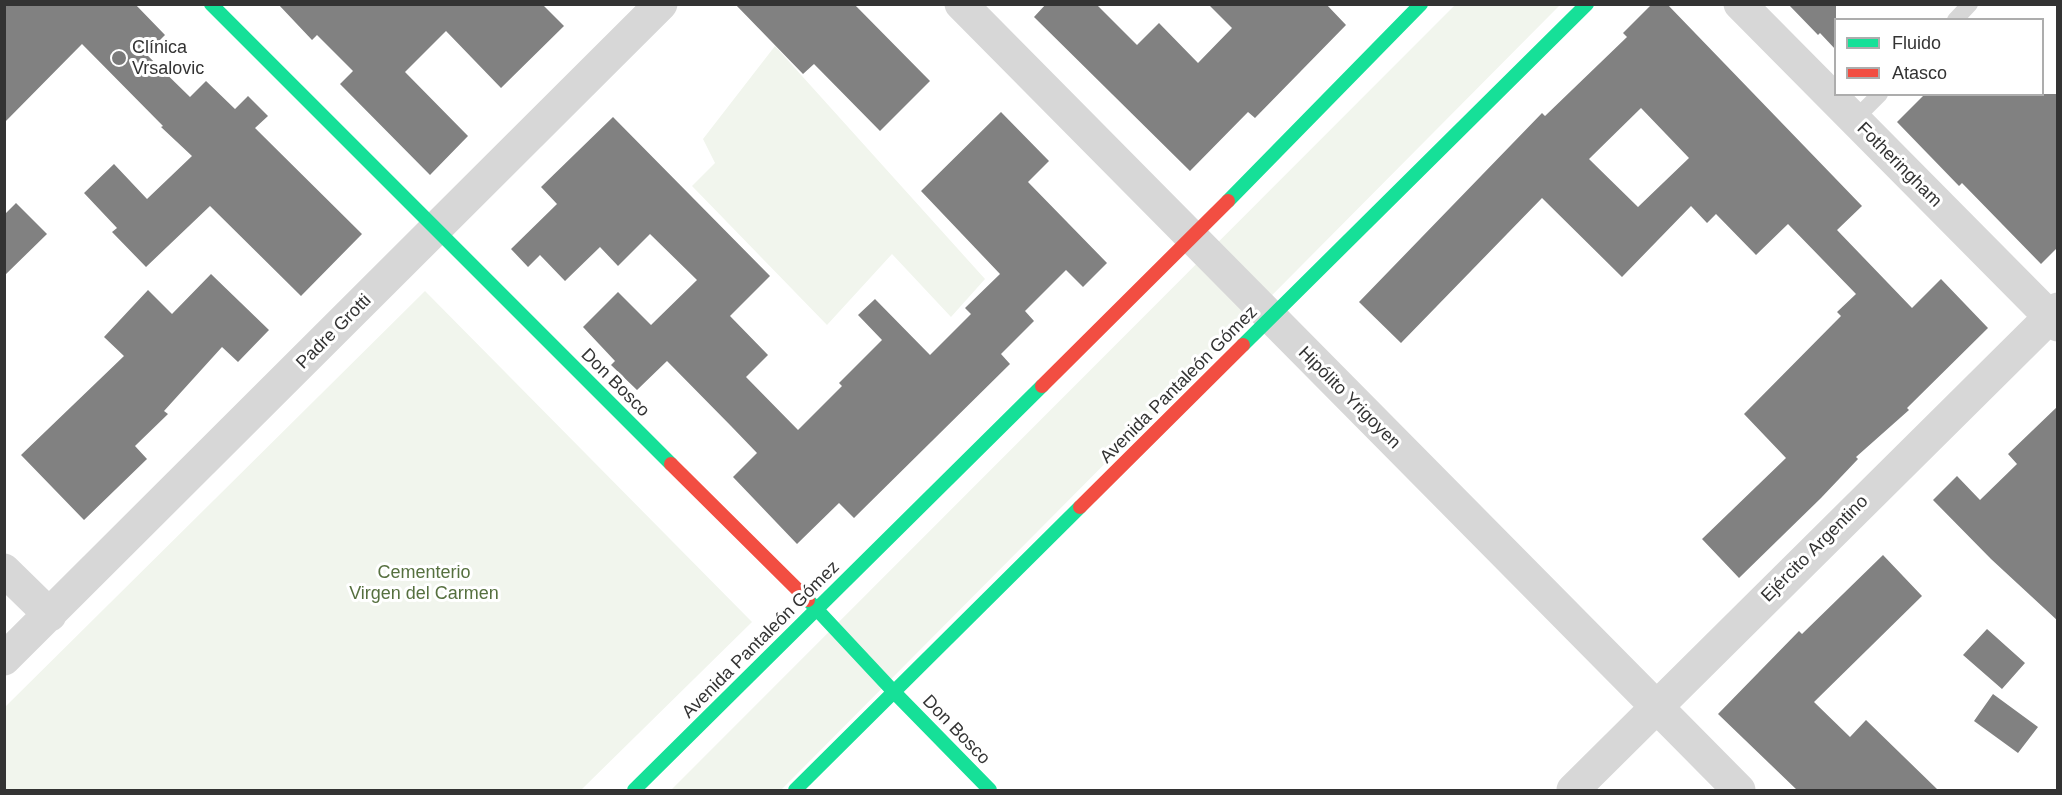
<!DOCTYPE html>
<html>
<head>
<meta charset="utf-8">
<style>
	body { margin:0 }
	#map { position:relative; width:2062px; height:795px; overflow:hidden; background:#fff; font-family:Helvetica,sans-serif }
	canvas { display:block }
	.frame { position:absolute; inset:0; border:6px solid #333; pointer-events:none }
	.legend { position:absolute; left:1834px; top:18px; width:210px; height:78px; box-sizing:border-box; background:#fff; border:2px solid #adadad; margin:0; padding:8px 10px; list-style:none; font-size:18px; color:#333 }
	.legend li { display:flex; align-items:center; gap:12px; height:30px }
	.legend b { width:30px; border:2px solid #adadad }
</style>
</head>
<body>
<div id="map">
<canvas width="2062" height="795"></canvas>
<div class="frame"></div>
<ul class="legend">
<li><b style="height:8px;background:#16e098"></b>Fluido</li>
<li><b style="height:8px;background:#f24e42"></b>Atasco</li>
</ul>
</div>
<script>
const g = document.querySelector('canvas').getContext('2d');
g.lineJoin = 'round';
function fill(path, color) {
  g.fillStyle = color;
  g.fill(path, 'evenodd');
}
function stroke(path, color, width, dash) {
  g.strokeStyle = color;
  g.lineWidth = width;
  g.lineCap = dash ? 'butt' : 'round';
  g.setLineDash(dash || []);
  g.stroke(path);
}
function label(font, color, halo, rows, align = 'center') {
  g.font = font + ' Helvetica,sans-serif';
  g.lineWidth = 6;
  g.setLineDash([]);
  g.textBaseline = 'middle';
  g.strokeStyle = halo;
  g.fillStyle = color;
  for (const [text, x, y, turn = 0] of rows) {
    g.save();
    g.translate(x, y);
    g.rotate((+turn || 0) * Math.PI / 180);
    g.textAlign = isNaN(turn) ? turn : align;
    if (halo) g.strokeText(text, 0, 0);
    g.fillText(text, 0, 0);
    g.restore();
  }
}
fill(new Path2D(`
	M 1455,5 L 1560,5 L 781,790 L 671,790 Z
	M 775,46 L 985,279 L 951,317 L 892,254 L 827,325 L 692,186 L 715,163 L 703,139 Z
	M 425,291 L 752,622 L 581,790 L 5,790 L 5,707 Z`), '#f1f5ed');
fill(new Path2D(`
	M 4,4 L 135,4 L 165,35 L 146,54 L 190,97 L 206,81 L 235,109 L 248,96 L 268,116 L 255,128 L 362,234 L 301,296 L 210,206 L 146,267 L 112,232 L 117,228 L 84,193 L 114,164 L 147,199 L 192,156 L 161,127 L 163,126 L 82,44 L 4,123 Z
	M 278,4 L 542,4 L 564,26 L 501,88 L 446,31 L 405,72 L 468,136 L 430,175 L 340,84 L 353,71 L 317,35 L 312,40 Z
	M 735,4 L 854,4 L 930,81 L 880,131 L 814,64 L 803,74 Z
	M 1046,4 L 1096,4 L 1137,45 L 1159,23 L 1198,63 L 1232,28 L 1208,4 L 1326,4 L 1346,25 L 1255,118 L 1248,112 L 1190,171 L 1034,17 Z
	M 1652,4 L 1667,4 L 1862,206 L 1837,230 L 1912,308 L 1941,279 L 1988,328 L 1907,408 L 1909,410 L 1856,457 L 1858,459 L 1821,498 L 1739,578 L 1702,539 L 1786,458 L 1744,414 L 1841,316 L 1837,312 L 1856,294 L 1788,224 L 1756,255 L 1716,214 L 1707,223 L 1691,206 L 1622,277 L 1542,198 L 1401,343 L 1359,302 L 1542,113 L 1545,116 L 1627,37 L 1623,33 ZM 1641,108 L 1689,158 L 1638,207 L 1589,159 Z
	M 1788,4 L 1836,4 L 1836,50 L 1820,33 L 1818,35 Z
	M 1925,94 L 2058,94 L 2058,247 L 2041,264 L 1962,183 L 1959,186 L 1897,122 Z
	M 1001,112 L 1049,161 L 1028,182 L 1107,263 L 1083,287 L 1066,270 L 1025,311 L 1034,321 L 1001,354 L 1010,364 L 854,518 L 839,503 L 797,544 L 733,477 L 757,453 L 731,426 L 667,361 L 637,390 L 611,365 L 615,361 L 583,327 L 618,292 L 651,325 L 697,280 L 650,234 L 618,266 L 600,247 L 565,281 L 540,255 L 528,267 L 511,249 L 557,204 L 541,187 L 613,117 L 770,276 L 730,316 L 768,355 L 746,377 L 798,430 L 842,386 L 839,383 L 882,340 L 858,315 L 875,299 L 930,355 L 971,314 L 965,308 L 1000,274 L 921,191 Z
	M 16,203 L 47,234 L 4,276 L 4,215 Z
	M 211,274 L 269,330 L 238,362 L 222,347 L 164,411 L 168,414 L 135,446 L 147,459 L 84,520 L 21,455 L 124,356 L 104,337 L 148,290 L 172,314 Z
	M 2058,406 L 2058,621 L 1991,559 L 1933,500 L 1957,476 L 1980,500 L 2017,464 L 2008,454 Z
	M 1883,555 L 1922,596 L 1814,702 L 1850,737 L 1866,720 L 1938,790 L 1797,790 L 1718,714 L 1799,631 L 1802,634 Z
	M 1987,629 L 2025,663 L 2002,689 L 1963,655 Z
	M 1993,694 L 2038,727 L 2018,753 L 1974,721 Z`), '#818181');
stroke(new Path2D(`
	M 1955,20 L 1970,4
	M 1854,120 L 1880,94`), '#d7d7d7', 16);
stroke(new Path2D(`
	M 961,4 L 1739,790
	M 1740,4 L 2058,325
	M 4,570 L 50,615
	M 4,659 L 661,4
	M 1573,790 L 2058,309`), '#d7d7d7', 33);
stroke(new Path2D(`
	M 211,4 L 671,464
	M 1228,201 L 1421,4
	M 1243,345 L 1587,4
	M 808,600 L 894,692 L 990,790
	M 634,790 L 1042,386
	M 795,790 L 1080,507`), '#16e098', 14);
stroke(new Path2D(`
	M 1042,386 L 1228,201
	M 671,464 L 808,600
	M 1080,507 L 1243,345`), '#f24e42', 14);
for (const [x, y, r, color] of [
	[119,58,8,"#7a7a7a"]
]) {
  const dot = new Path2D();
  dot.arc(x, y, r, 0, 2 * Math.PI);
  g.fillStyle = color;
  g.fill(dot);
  stroke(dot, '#fff', 2);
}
label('18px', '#333', '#fff', [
	["Clínica",132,48],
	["Vrsalovic",132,69]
], 'left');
label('18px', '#333', '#fff', [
	["Fotheringham",1899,165,45],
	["Padre Grotti",334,332,-45],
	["Don Bosco",615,383,45],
	["Avenida Pantaleón Gómez",1179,385,-45],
	["Hipólito Yrigoyen",1349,398,45],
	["Ejército Argentino",1815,549,-45],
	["Avenida Pantaleón Gómez",761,640,-45],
	["Don Bosco",956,730,46]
]);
label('18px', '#56703f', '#fff', [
	["Cementerio",424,573],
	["Virgen del Carmen",424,594]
]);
</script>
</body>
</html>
